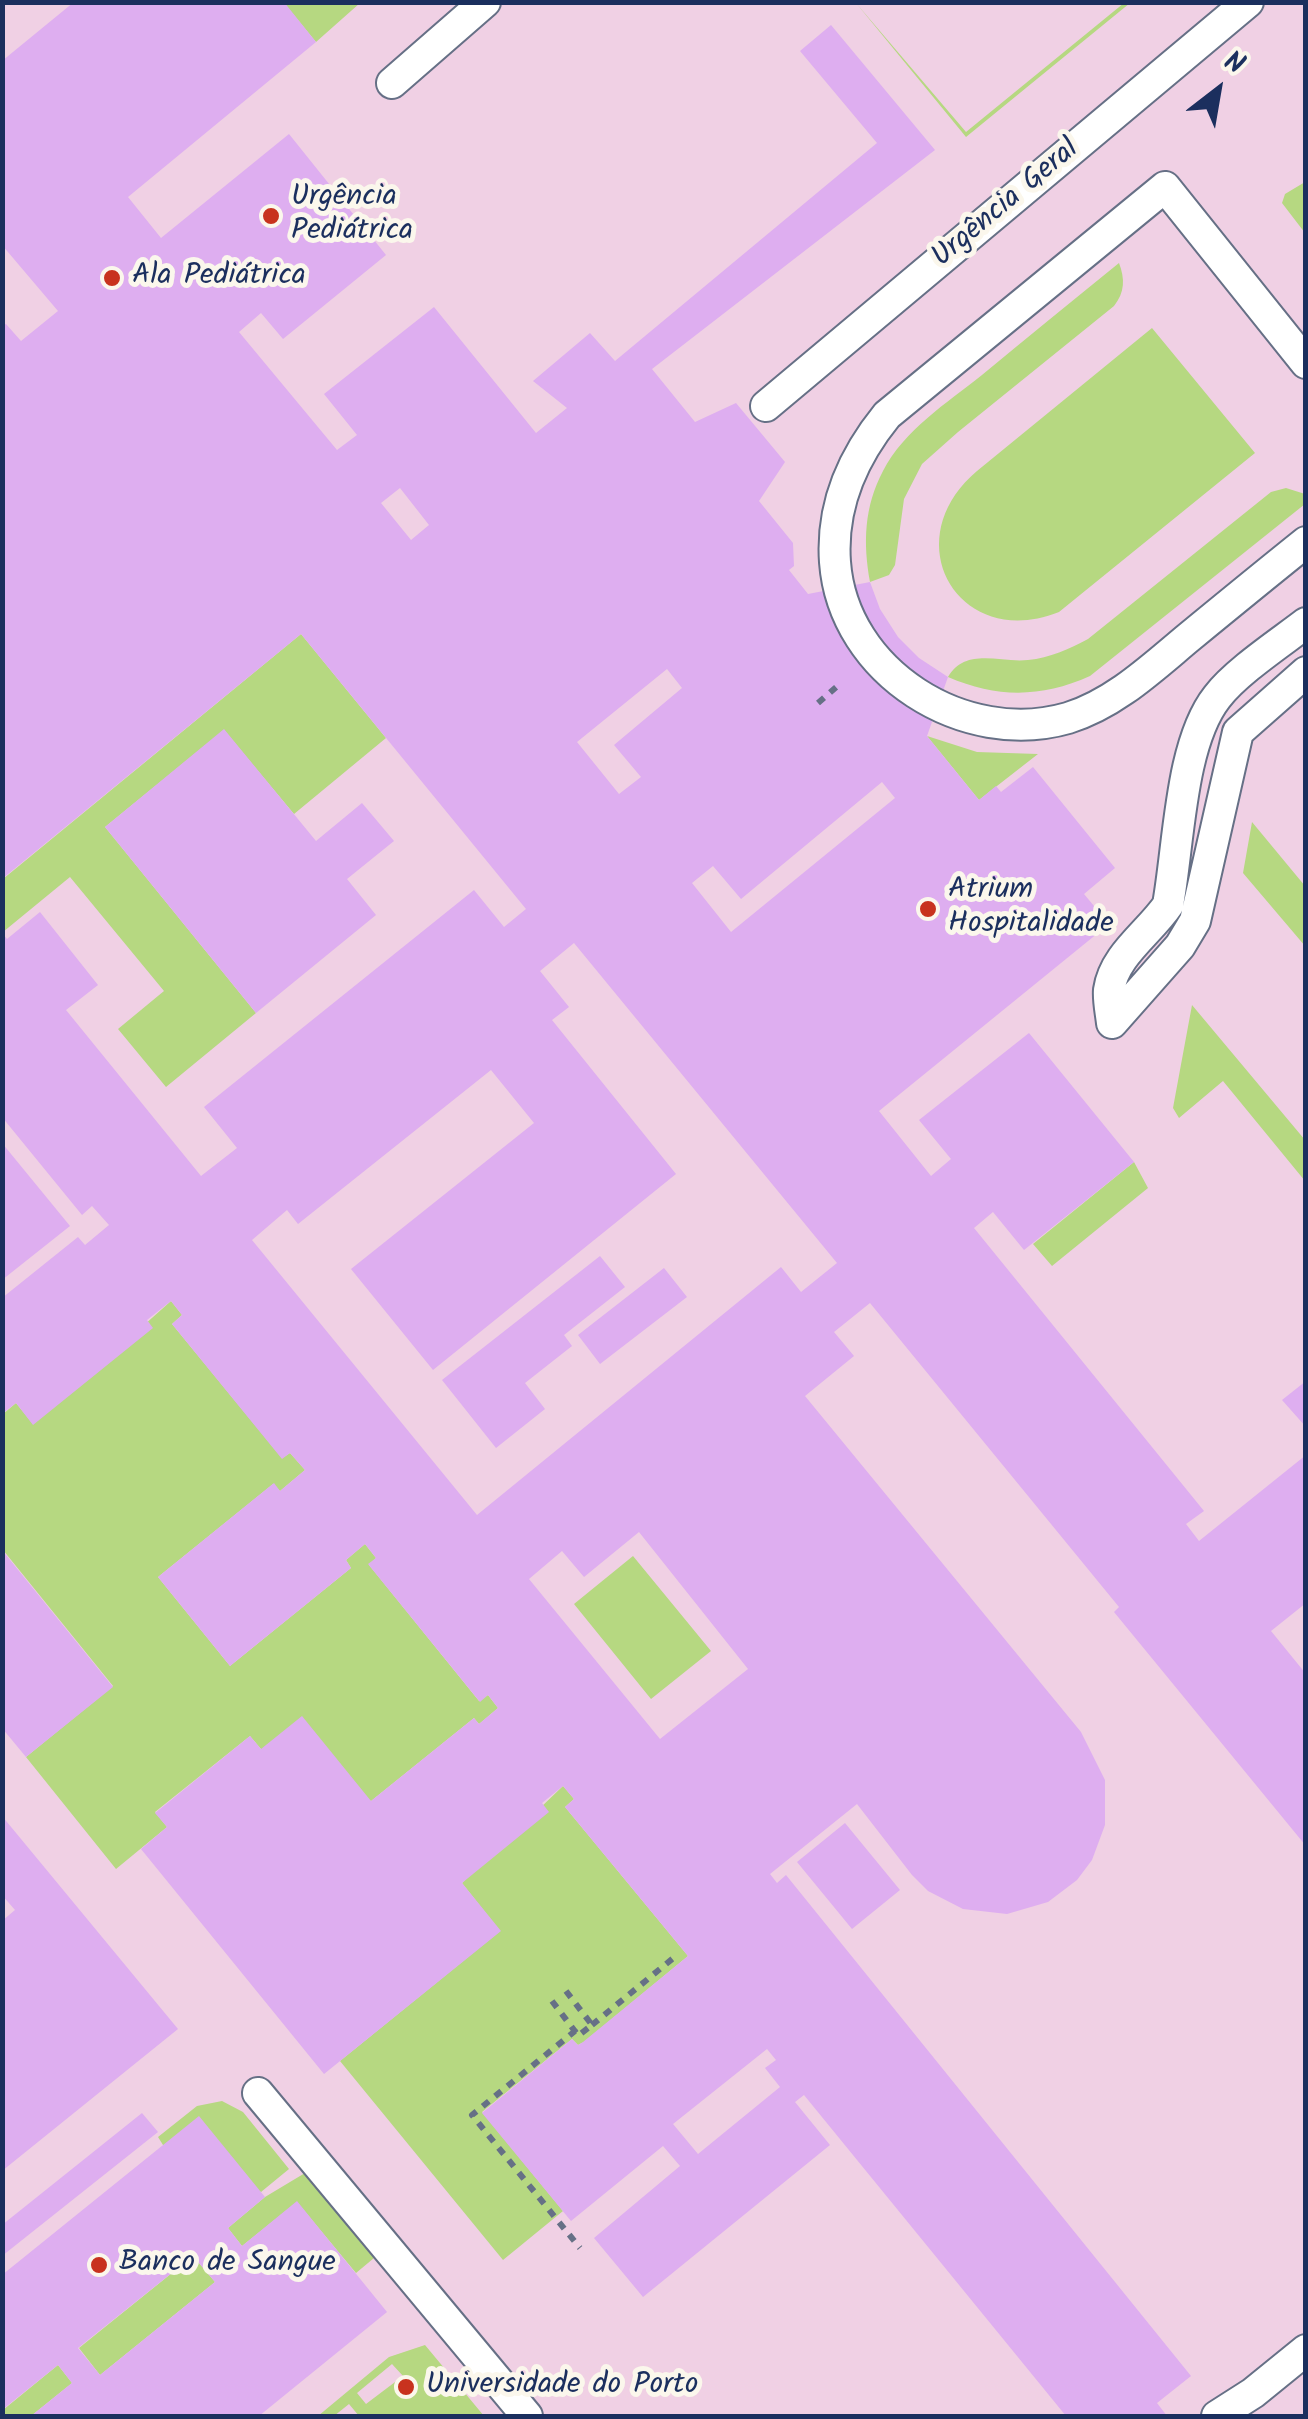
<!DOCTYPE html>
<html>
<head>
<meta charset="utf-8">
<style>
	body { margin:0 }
	#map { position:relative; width:1308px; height:2419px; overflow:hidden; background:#f1ead1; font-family:Kalam,sans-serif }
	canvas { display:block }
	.frame { position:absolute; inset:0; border:5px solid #1b2f5e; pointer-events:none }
	.north { position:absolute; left:1168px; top:40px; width:100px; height:100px; -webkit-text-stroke:8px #fbf7ec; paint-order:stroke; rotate:31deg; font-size:28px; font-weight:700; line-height:40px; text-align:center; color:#1b2f5e }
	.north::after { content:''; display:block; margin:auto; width:35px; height:45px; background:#1b2f5e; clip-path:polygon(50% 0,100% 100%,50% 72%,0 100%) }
</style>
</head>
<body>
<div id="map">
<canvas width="1308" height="2419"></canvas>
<div class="frame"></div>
<div class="north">N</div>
</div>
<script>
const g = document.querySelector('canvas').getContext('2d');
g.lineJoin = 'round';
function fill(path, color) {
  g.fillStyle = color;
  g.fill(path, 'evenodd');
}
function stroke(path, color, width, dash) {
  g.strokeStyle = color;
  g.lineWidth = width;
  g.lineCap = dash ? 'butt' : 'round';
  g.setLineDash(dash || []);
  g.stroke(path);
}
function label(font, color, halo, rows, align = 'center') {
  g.font = font + ' Kalam,sans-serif';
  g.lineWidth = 10;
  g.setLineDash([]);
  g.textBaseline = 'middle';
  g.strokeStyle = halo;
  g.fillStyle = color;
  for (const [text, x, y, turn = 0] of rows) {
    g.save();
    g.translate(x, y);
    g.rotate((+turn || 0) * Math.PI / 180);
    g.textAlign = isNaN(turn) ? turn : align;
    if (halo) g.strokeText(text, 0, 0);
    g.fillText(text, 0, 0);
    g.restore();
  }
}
fill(new Path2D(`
	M 3,3 L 1305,3 L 1305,2416 L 3,2416 Z`), '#f0d0e4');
fill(new Path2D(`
	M 284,3 L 360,3 L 316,42 Z
	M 856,3 L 966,132 L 1124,3 L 1130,3 L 966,137 Z
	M 1305,182 L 1305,233 L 1282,203 L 1285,194 Z
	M 1119,263 C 1125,279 1125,292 1114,306 L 958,432 L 922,464 L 904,499 L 895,565 L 889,575 L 870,582 C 863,543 864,507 883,471 C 904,430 947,403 982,375 C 1027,338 1073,300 1119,263 Z
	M 1152,328 L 1255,453 L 1059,612 C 959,652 894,541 977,471 Z
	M 1286,488 L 1305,494 L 1305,504 L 1090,676 C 1041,698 997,698 948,677 C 966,647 999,663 1028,660 C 1050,658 1069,649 1088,639 L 1271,492 Z
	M 301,634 L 386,738 L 294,814 L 224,730 L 105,827 L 256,1013 L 166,1087 L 118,1029 L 164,991 L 70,877 L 3,932 L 3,879 Z
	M 927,736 L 977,752 L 1038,754 L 979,800 Z
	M 1252,822 L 1305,886 L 1305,946 L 1243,873 Z
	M 1192,1005 L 1305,1140 L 1305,1181 L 1223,1081 L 1179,1118 L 1173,1108 L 1175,1097 Z
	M 1134,1162 L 1148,1188 L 1052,1266 L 1033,1244 Z
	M 171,1301 L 182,1315 L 172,1324 L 282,1458 L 290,1453 L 305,1470 L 280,1491 L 273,1484 L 158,1577 L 230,1666 L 351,1568 L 346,1560 L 365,1544 L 376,1558 L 369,1565 L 479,1701 L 488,1695 L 498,1708 L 479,1724 L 474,1718 L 371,1801 L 261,1749 L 250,1736 L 155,1812 L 167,1827 L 116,1869 L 26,1757 L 113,1686 L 3,1550 L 3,1414 L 16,1403 L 33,1424 Z
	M 633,1556 L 711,1651 L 651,1699 L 574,1604 Z
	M 563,1786 L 574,1799 L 565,1807 L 688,1956 L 584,2042 L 578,2045 L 572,2039 L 482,2112 L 563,2211 L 503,2260 L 340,2061 L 500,1931 L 462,1883 Z
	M 222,2101 L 243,2112 L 289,2169 L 261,2192 L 163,2145 L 158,2137 L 197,2106 Z
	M 305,2173 L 374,2258 L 356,2273 L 297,2202 L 242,2246 L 228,2228 L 265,2197 Z
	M 193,2256 L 215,2282 L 100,2375 L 79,2348 Z
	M 425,2345 L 484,2416 L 359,2416 L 349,2404 L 334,2416 L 318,2416 L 389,2357 ZM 392,2364 L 403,2376 L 366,2404 L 357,2393 Z
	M 58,2365 L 72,2383 L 31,2416 L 3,2416 L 3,2410 Z`), '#b6d881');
fill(new Path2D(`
	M 74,2 L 284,2 L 316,42 L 128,197 L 161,238 L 289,134 L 386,255 L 283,339 L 261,313 L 239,332 L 337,450 L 357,435 L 324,394 L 434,307 L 536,433 L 567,408 L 533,381 L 590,333 L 615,361 L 877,143 L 800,51 L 831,25 L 935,150 L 652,369 L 695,422 L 736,403 L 785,462 L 759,501 L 793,543 L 794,566 L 789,570 L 808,594 L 870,582 L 880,609 L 898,637 L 919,658 L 948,677 L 927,736 L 979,800 L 996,786 L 1001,792 L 1033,767 L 1115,868 L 1084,894 L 1109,924 L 879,1111 L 931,1176 L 951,1159 L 919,1120 L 1029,1033 L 1134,1162 L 1024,1250 L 993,1212 L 974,1228 L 1204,1511 L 1186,1524 L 1199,1541 L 1306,1455 L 1306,1603 L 1271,1631 L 1306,1674 L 1306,1846 L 1114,1612 L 1119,1607 L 870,1303 L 834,1332 L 854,1356 L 805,1396 L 1081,1732 L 1105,1780 L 1105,1825 L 1092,1860 L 1077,1880 L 1048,1902 L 1007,1914 L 963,1909 L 928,1891 L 912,1875 L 857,1804 L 770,1874 L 777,1883 L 786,1875 L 1191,2376 L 1157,2403 L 1167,2416 L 1066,2416 L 804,2095 L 795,2102 L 830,2145 L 643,2297 L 594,2238 L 680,2166 L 663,2146 L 571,2221 L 482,2113 L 572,2039 L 578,2045 L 583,2042 L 688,1956 L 565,1807 L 574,1799 L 563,1786 L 542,1803 L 549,1812 L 462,1883 L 501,1931 L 324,2074 L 141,1849 L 167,1827 L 155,1813 L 250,1736 L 261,1749 L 302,1716 L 371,1801 L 474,1718 L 479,1724 L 498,1708 L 488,1695 L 480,1702 L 368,1564 L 376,1558 L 365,1544 L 346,1560 L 351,1568 L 230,1666 L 158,1577 L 274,1483 L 280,1491 L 305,1470 L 290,1453 L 282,1459 L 172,1324 L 182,1315 L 171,1301 L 147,1320 L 153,1328 L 33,1425 L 16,1403 L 2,1414 L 2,1298 L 78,1237 L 85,1245 L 109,1225 L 92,1206 L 82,1215 L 2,1117 L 2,933 L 7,939 L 40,912 L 98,985 L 66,1010 L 201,1176 L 237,1148 L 204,1107 L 474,890 L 504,927 L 526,909 L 301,634 L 2,879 L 2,326 L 6,324 L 21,341 L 58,311 L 2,245 L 2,61 ZM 400,488 L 429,525 L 411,540 L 381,503 ZM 667,669 L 682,688 L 614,745 L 641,777 L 619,794 L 577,742 ZM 882,782 L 895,798 L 731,932 L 692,883 L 713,866 L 741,899 ZM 574,943 L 837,1263 L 801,1292 L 781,1267 L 477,1515 L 252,1240 L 287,1210 L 298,1224 L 491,1070 L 534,1123 L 351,1269 L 433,1370 L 676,1174 L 552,1020 L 569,1007 L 540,971 ZM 639,1532 L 748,1669 L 660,1739 L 529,1579 L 562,1551 L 584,1577 ZM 767,2049 L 776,2060 L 765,2068 L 780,2087 L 698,2154 L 673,2124 Z
	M 224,729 L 316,841 L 362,803 L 394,841 L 347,879 L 376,915 L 256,1013 L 105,827 Z
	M 2,1143 L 70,1226 L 2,1280 Z
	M 600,1256 L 625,1287 L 564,1335 L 572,1346 L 525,1383 L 545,1409 L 496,1448 L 442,1380 Z
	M 664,1268 L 687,1297 L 600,1364 L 578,1335 Z
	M 1306,1381 L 1306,1427 L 1282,1400 Z
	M 2,1550 L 113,1687 L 26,1757 L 2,1728 Z
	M 2,1816 L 178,2029 L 2,2171 L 2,1921 L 15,1910 L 2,1895 Z
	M 845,1823 L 900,1890 L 852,1929 L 797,1862 Z
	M 142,2113 L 158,2132 L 2,2256 L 2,2225 Z
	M 199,2116 L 265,2197 L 228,2228 L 242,2246 L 297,2201 L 387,2312 L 259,2416 L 31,2416 L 72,2383 L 58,2365 L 2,2410 L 2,2275 ZM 193,2256 L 215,2282 L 100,2375 L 78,2348 Z`), '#deaef0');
const lane = new Path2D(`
	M 392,83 L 485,2
	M 1306,363 L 1165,187 L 887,415 C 852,458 831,506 835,562 C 843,673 965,748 1068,718 C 1114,704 1152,668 1188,638 C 1227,606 1266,574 1306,542
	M 766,406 L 1248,2
	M 1112,1023 C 1111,1013 1108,1000 1109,990 C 1114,955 1149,933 1168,905 C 1179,844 1180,744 1217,697 C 1236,672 1280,643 1306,623
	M 1112,1023 L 1180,946 L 1195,921 L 1238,732 L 1306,672
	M 258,2093 L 527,2416
	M 1217,2416 L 1253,2393 L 1306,2350`);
stroke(lane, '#667086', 34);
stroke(new Path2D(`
	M 818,703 L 842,682
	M 566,1991 L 592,2025 L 579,2035 L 575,2031 L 472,2115 L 580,2248
	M 552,2001 L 577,2034
	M 592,2025 L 677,1955`), '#667086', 6, [8, 8]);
stroke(lane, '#fff', 30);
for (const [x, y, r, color] of [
	[271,216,10,"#c8321e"],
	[112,278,10,"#c8321e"],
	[928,909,10,"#c8321e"],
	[99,2265,10,"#c8321e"],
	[406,2387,10,"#c8321e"]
]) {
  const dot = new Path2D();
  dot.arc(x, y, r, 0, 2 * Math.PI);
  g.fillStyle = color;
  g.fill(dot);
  stroke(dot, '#fbf7ec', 4);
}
label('30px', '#1b2f5e', '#fbf7ec', [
	["Urgência",291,199],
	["Pediátrica",291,233],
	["Ala Pediátrica",132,278],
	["Atrium",948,892],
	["Hospitalidade",948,926],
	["Banco de Sangue",119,2265],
	["Universidade do Porto",426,2387]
], 'left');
label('30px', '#1b2f5e', '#fbf7ec', [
	["Urgência Geral",1007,205,-40]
]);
</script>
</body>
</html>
